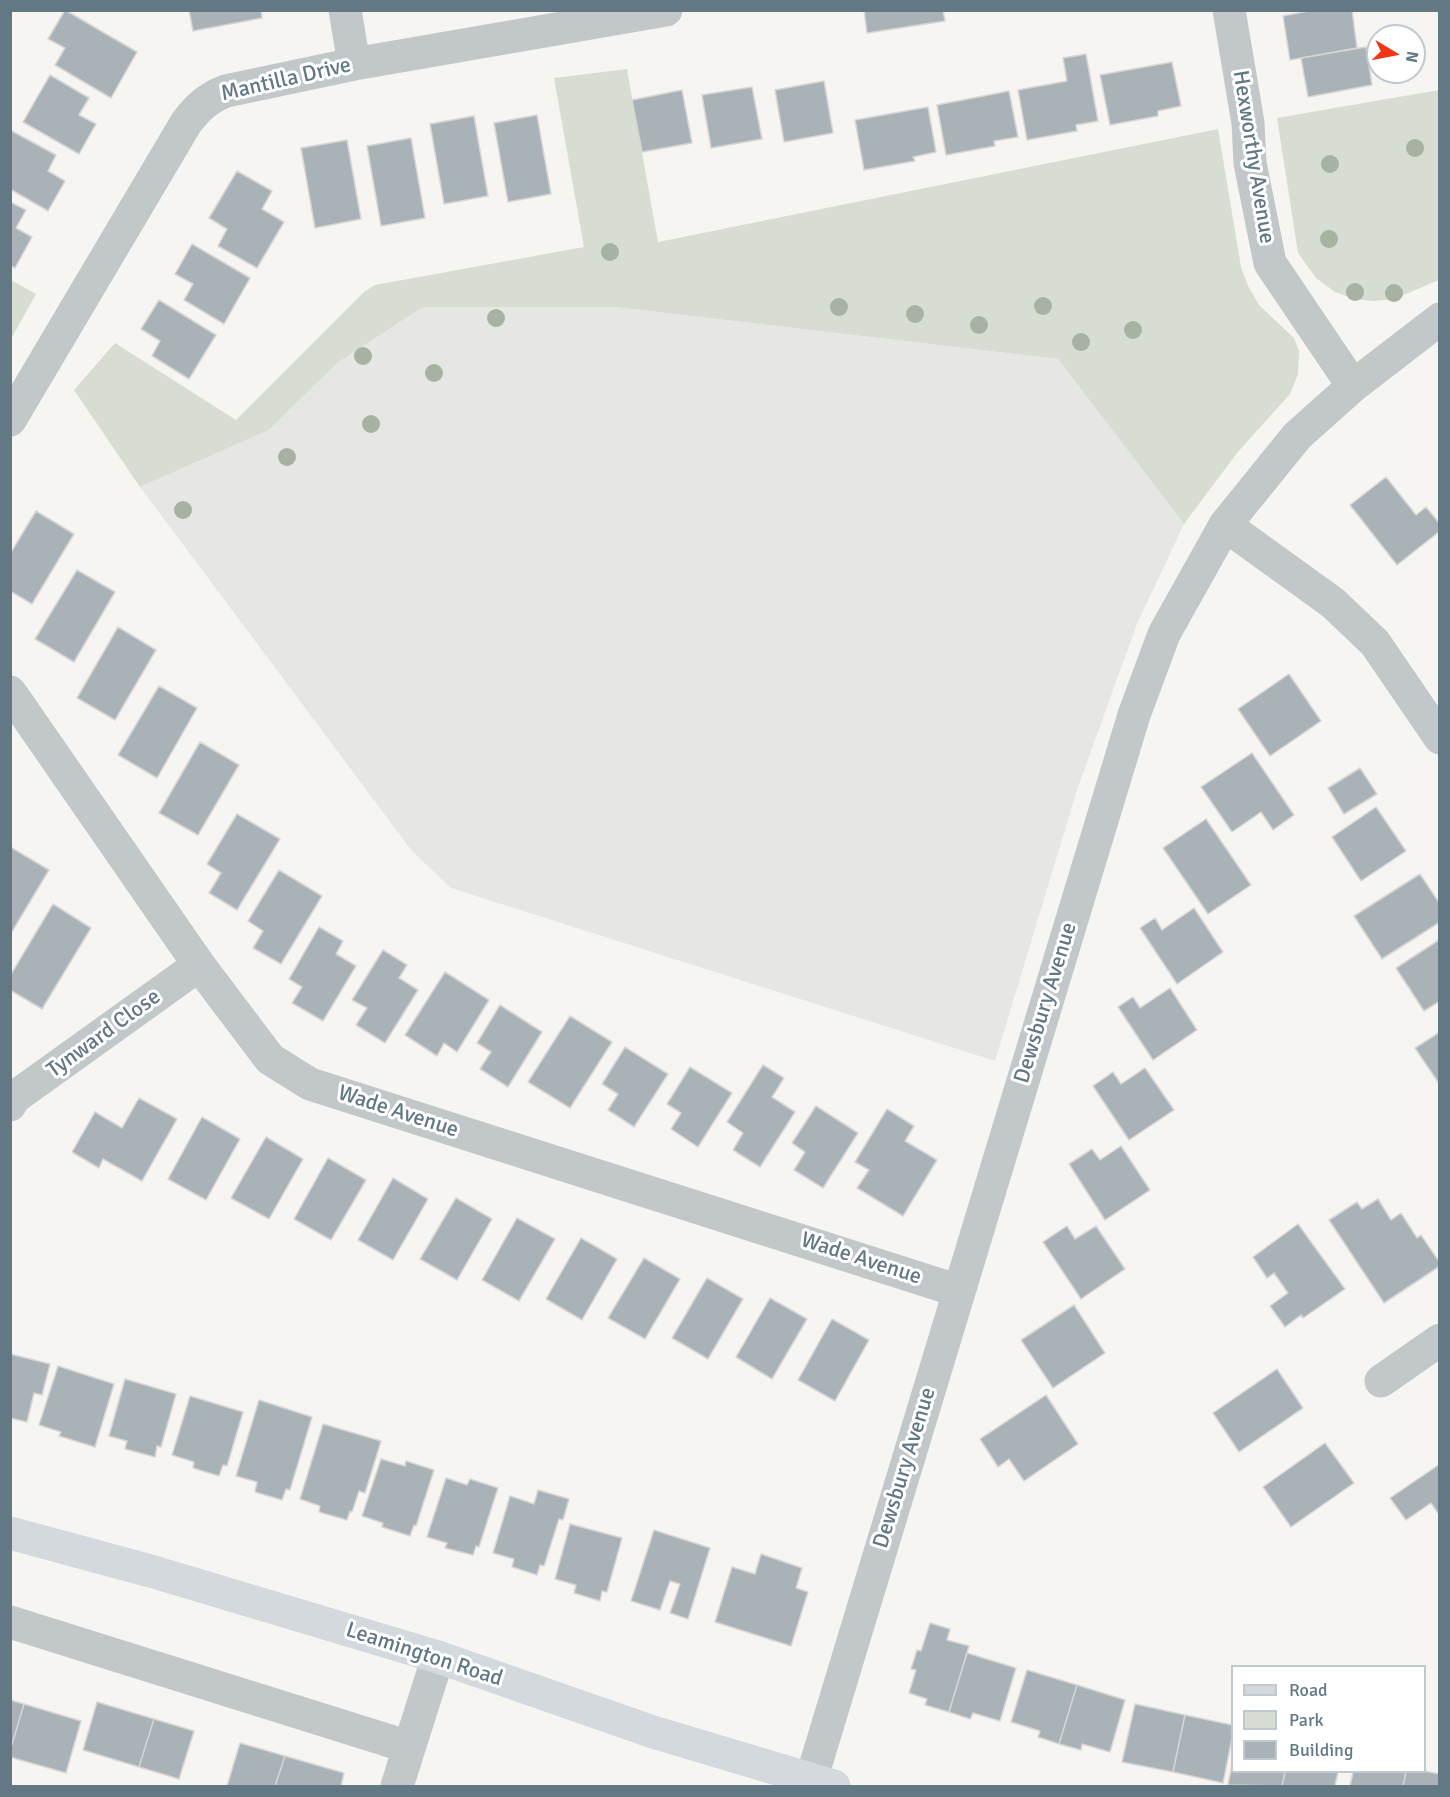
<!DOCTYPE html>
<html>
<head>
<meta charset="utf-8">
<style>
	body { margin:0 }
	#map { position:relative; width:1450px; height:1797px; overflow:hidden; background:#f6f5f1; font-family:Signika,sans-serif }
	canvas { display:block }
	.frame { position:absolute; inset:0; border:12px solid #627885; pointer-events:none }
	.legend { position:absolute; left:1231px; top:1665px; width:195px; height:108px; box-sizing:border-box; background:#fff; border:2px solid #c0c9ce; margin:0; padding:8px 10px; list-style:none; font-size:18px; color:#627885 }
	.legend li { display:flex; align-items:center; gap:12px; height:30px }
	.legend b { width:30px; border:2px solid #c0c9ce }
	.north { position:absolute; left:1366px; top:24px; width:60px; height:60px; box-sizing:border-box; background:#fff; border:2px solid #c0c9ce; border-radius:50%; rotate:100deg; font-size:16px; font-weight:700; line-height:24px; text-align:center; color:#627885 }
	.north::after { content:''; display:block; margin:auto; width:21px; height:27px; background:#f23515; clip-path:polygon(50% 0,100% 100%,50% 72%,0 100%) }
</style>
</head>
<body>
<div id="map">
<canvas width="1450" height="1797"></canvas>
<div class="frame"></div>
<ul class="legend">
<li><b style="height:8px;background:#d3d9dd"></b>Road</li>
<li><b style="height:16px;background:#d7ddd2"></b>Park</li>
<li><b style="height:16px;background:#a9b3b7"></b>Building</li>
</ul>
<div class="north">N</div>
</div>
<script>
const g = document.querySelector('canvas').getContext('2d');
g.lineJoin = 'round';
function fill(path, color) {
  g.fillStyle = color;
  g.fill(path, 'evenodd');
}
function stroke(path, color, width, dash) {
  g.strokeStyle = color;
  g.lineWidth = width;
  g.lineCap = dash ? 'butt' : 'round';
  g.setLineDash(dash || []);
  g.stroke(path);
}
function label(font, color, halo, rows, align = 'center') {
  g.font = font + ' Signika,sans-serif';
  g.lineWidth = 6;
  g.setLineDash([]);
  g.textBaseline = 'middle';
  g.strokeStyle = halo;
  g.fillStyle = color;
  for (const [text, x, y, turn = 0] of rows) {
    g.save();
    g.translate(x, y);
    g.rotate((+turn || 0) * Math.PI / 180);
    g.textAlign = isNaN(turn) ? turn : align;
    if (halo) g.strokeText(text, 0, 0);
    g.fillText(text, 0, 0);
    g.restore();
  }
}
fill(new Path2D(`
	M 423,307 L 615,307 L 1058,359 L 1184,524 L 1137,624 L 1078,787 L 995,1061 L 451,888 L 412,851 L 140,487 L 269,430 L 337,363 Z`), '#e6e7e5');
fill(new Path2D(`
	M 627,69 L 658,242 L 1218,129 L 1241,267 L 1248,286 L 1259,305 L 1294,338 L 1299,351 L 1298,374 L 1290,394 L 1237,453 L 1184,524 L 1058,359 L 615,307 L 423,307 L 337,363 L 269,430 L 140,487 L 74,390 L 115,343 L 236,420 L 364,292 L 375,285 L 584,247 L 554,78 Z
	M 1439,90 L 1439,280 L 1394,299 L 1374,301 L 1354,299 L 1335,292 L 1316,278 L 1298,253 L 1277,118 Z
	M 11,280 L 36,294 L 11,339 Z`), '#d7ddd2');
const building = new Path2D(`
	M 65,10 L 137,52 L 111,98 L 55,65 L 65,48 L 48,39 Z
	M 189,10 L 261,10 L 262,18 L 193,31 Z
	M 864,10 L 943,10 L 945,21 L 867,33 Z
	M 1314,10 L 1352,10 L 1357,48 L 1290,60 L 1283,16 Z
	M 1366,47 L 1372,85 L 1308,97 L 1301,58 Z
	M 1086,54 L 1098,121 L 1076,125 L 1077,131 L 1027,140 L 1018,90 L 1067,81 L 1063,58 Z
	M 1172,62 L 1181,106 L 1158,111 L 1158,116 L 1110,125 L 1100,75 Z
	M 50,75 L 89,98 L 79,115 L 96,124 L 79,154 L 23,122 Z
	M 824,81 L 833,133 L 784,142 L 775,90 Z
	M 752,87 L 762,139 L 711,148 L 702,95 Z
	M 682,90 L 692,143 L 642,152 L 632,100 Z
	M 1009,91 L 1018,137 L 994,141 L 995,146 L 946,155 L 937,105 Z
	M 928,107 L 936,152 L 913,157 L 915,161 L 864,170 L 855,120 Z
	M 537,115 L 551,194 L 508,202 L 494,123 Z
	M 474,116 L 488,196 L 444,204 L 430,124 Z
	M 10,130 L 56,155 L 48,171 L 65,181 L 48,211 L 10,189 Z
	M 411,138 L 425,218 L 381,226 L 367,146 Z
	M 347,140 L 361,219 L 315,228 L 301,148 Z
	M 237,171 L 272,191 L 262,209 L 284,222 L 257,268 L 218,246 L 227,229 L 209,218 Z
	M 10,202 L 26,210 L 16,228 L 32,237 L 15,268 L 10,265 Z
	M 192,244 L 250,278 L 224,324 L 184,300 L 193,284 L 175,274 Z
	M 159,300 L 216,335 L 189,379 L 152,356 L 160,341 L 141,329 Z
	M 1386,477 L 1416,515 L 1426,507 L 1440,524 L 1440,531 L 1397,565 L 1350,505 Z
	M 36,511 L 74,534 L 32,604 L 10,591 L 10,554 Z
	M 77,570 L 115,592 L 74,662 L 35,639 Z
	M 118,627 L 156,650 L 115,720 L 77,698 Z
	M 1289,674 L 1321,721 L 1270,756 L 1238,709 Z
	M 159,686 L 197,708 L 157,778 L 118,755 Z
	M 200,742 L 239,765 L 198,835 L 159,813 Z
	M 1252,753 L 1294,815 L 1273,830 L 1261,812 L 1232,832 L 1201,787 Z
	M 1360,768 L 1377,794 L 1344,814 L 1328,788 Z
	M 1376,807 L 1406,851 L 1361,881 L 1332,837 Z
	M 237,814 L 280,839 L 237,910 L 209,893 L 221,873 L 207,864 Z
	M 1206,819 L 1251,885 L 1208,914 L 1163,848 Z
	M 12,848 L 49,870 L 10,935 L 10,850 Z
	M 279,870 L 322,896 L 281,964 L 253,948 L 263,931 L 248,921 Z
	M 1420,874 L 1440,904 L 1440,922 L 1382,959 L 1354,916 Z
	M 53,904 L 91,928 L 42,1009 L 10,990 L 10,976 Z
	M 1194,908 L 1223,952 L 1177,984 L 1140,928 L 1155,918 L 1162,930 Z
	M 319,927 L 343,941 L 336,954 L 356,966 L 323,1021 L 292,1003 L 302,987 L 289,979 Z
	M 1439,940 L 1440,1001 L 1424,1011 L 1396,968 Z
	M 383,950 L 407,965 L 399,978 L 418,990 L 385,1043 L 356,1025 L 367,1008 L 352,1000 Z
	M 445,972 L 489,1000 L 457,1052 L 444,1043 L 437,1056 L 405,1035 Z
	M 1170,988 L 1197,1030 L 1153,1060 L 1118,1007 L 1133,997 L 1140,1008 Z
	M 500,1005 L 542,1032 L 508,1087 L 480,1069 L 491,1052 L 477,1043 Z
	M 570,1016 L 612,1042 L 570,1108 L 528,1082 Z
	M 1440,1032 L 1440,1085 L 1415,1048 Z
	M 625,1047 L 668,1074 L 634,1127 L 608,1110 L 618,1094 L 602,1084 Z
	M 763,1065 L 784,1078 L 772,1097 L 795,1112 L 760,1167 L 733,1150 L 743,1133 L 727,1122 Z
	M 690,1067 L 732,1093 L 698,1147 L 671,1129 L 681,1113 L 667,1104 Z
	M 1145,1068 L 1174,1110 L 1129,1140 L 1093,1086 L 1113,1072 L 1121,1084 Z
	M 139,1098 L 177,1119 L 142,1181 L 103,1159 L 99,1168 L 72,1152 L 95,1112 L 122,1128 Z
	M 816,1106 L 858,1133 L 823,1188 L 794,1170 L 805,1152 L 792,1143 Z
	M 887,1109 L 914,1126 L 905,1141 L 937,1160 L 903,1216 L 857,1188 L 869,1170 L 855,1162 Z
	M 202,1117 L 240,1139 L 206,1200 L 168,1179 Z
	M 266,1137 L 303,1159 L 269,1219 L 231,1198 Z
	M 1121,1146 L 1150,1190 L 1105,1220 L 1069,1164 L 1092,1149 L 1100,1160 Z
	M 328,1158 L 366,1180 L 331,1240 L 294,1219 Z
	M 393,1178 L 428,1199 L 393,1260 L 358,1240 Z
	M 456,1198 L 492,1219 L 457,1280 L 420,1259 Z
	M 1378,1199 L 1391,1220 L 1401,1213 L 1417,1238 L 1421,1235 L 1440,1263 L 1440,1266 L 1384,1303 L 1329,1220 L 1357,1202 L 1362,1209 Z
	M 517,1218 L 555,1239 L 519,1301 L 482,1280 Z
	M 1298,1224 L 1345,1289 L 1303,1318 L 1301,1315 L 1285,1327 L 1270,1306 L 1288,1293 L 1274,1273 L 1267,1278 L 1253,1257 Z
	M 1067,1226 L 1075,1239 L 1096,1226 L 1125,1269 L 1081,1299 L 1043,1242 Z
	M 581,1238 L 617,1259 L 582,1320 L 546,1299 Z
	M 644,1258 L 680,1279 L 645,1339 L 608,1318 Z
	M 707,1278 L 743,1299 L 708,1359 L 672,1338 Z
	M 770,1298 L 807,1319 L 772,1379 L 736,1357 Z
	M 1074,1305 L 1105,1353 L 1053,1388 L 1021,1340 Z
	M 832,1319 L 869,1340 L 835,1401 L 798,1380 Z
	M 10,1354 L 50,1364 L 42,1395 L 34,1393 L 27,1422 L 10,1418 Z
	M 58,1366 L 114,1384 L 95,1447 L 59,1436 L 61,1432 L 39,1425 Z
	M 1277,1369 L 1303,1408 L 1239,1452 L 1213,1413 Z
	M 125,1379 L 176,1394 L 161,1447 L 157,1446 L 155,1457 L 125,1449 L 127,1441 L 109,1436 Z
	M 1046,1395 L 1078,1444 L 1024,1481 L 1009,1459 L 998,1467 L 980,1439 Z
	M 190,1396 L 243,1412 L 227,1466 L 223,1465 L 219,1476 L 193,1468 L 194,1462 L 172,1455 Z
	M 259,1400 L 312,1417 L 290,1490 L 286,1489 L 282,1500 L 255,1492 L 257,1482 L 236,1476 Z
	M 323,1424 L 381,1441 L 365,1493 L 359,1491 L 352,1512 L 350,1511 L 347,1520 L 319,1512 L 320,1506 L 300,1499 Z
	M 1325,1443 L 1354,1483 L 1291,1527 L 1263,1487 Z
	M 381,1459 L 405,1466 L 406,1461 L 434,1470 L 416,1526 L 414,1525 L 410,1536 L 382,1527 L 383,1523 L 362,1516 Z
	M 1440,1464 L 1440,1516 L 1431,1503 L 1406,1520 L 1390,1498 Z
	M 446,1478 L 467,1485 L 470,1479 L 498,1488 L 479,1547 L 476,1546 L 473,1555 L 445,1548 L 447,1543 L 427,1537 Z
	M 538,1490 L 569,1499 L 563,1520 L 559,1519 L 544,1566 L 540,1565 L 537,1575 L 512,1567 L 514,1559 L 493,1553 L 510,1496 L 534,1504 Z
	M 570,1524 L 622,1538 L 607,1592 L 602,1591 L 600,1601 L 574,1593 L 576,1585 L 555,1579 Z
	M 654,1530 L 710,1548 L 688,1619 L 670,1613 L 680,1584 L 670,1581 L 660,1610 L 631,1601 Z
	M 761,1554 L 802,1568 L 796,1588 L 808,1592 L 791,1646 L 715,1622 L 732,1567 L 755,1574 Z
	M 930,1623 L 950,1629 L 947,1640 L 969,1646 L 949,1712 L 925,1705 L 927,1699 L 909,1693 L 916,1670 L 911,1669 L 917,1650 L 921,1651 Z
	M 967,1653 L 1016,1668 L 1000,1721 L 973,1713 L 970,1719 L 949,1712 Z
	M 1027,1670 L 1077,1685 L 1059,1744 L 1038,1737 L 1040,1731 L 1011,1722 Z
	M 1077,1685 L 1125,1700 L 1110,1752 L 1082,1744 L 1081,1750 L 1059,1744 Z
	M 10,1700 L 24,1704 L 10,1751 Z
	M 97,1702 L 154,1719 L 139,1767 L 83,1750 Z
	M 24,1704 L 81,1721 L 66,1773 L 10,1757 L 10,1751 Z
	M 1135,1704 L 1185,1715 L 1173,1772 L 1122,1762 Z
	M 1185,1715 L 1232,1725 L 1232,1738 L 1223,1783 L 1173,1772 Z
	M 154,1719 L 194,1731 L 179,1779 L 139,1767 Z
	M 240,1743 L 285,1756 L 275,1786 L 227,1786 Z
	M 285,1756 L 344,1773 L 341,1786 L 275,1786 Z
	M 1232,1765 L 1232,1772 L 1285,1772 L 1282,1786 L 1228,1785 Z
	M 1424,1771 L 1440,1774 L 1440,1786 L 1403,1786 L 1406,1772 Z
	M 1285,1772 L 1338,1772 L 1335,1786 L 1282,1786 Z
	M 1353,1772 L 1406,1772 L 1403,1786 L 1350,1786 Z`);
fill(building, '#a9b3b7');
stroke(building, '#d7d6d4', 1.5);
stroke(new Path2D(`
	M 345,10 L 354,64
	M 1229,10 L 1248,123 L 1250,163 L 1270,263 L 1353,386
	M 10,420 L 186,123 C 198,107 208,98 226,91 L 354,64 L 666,10
	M 1225,525 L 1333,603 L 1375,643 L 1440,738
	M 10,692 L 199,965 L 270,1059 L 310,1084 L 959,1291
	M 10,1105 L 15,1097 L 199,965
	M 1381,1381 L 1440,1340
	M 10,1622 L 409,1747
	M 811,1780 L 1134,715 L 1164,634 L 1225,525 L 1297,436 L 1353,386 L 1440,319
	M 397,1786 L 438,1657`), '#c2c7ca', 33);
stroke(new Path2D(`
	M 10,1533 L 154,1572 L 438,1657 L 653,1732 L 834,1786`), '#d3d9dd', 33);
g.fillStyle = '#a8b2a2';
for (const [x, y] of [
	[1415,148],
	[1330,164],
	[1329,239],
	[610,252],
	[1355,292],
	[1394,293],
	[1043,306],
	[839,307],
	[915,314],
	[496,318],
	[979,325],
	[1133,330],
	[1081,342],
	[363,356],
	[434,373],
	[371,424],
	[287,457],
	[183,510]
]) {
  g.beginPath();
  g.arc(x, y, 9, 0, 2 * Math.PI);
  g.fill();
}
label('22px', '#627885', '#fff', [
	["Mantilla Drive",286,80,-13],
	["Hexworthy Avenue",1253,157,81],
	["Dewsbury Avenue",1046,1003,-73],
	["Tynward Close",104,1034,-36],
	["Wade Avenue",398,1112,18],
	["Wade Avenue",861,1259,18],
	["Dewsbury Avenue",905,1468,-73],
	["Leamington Road",424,1655,18]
]);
</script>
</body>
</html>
